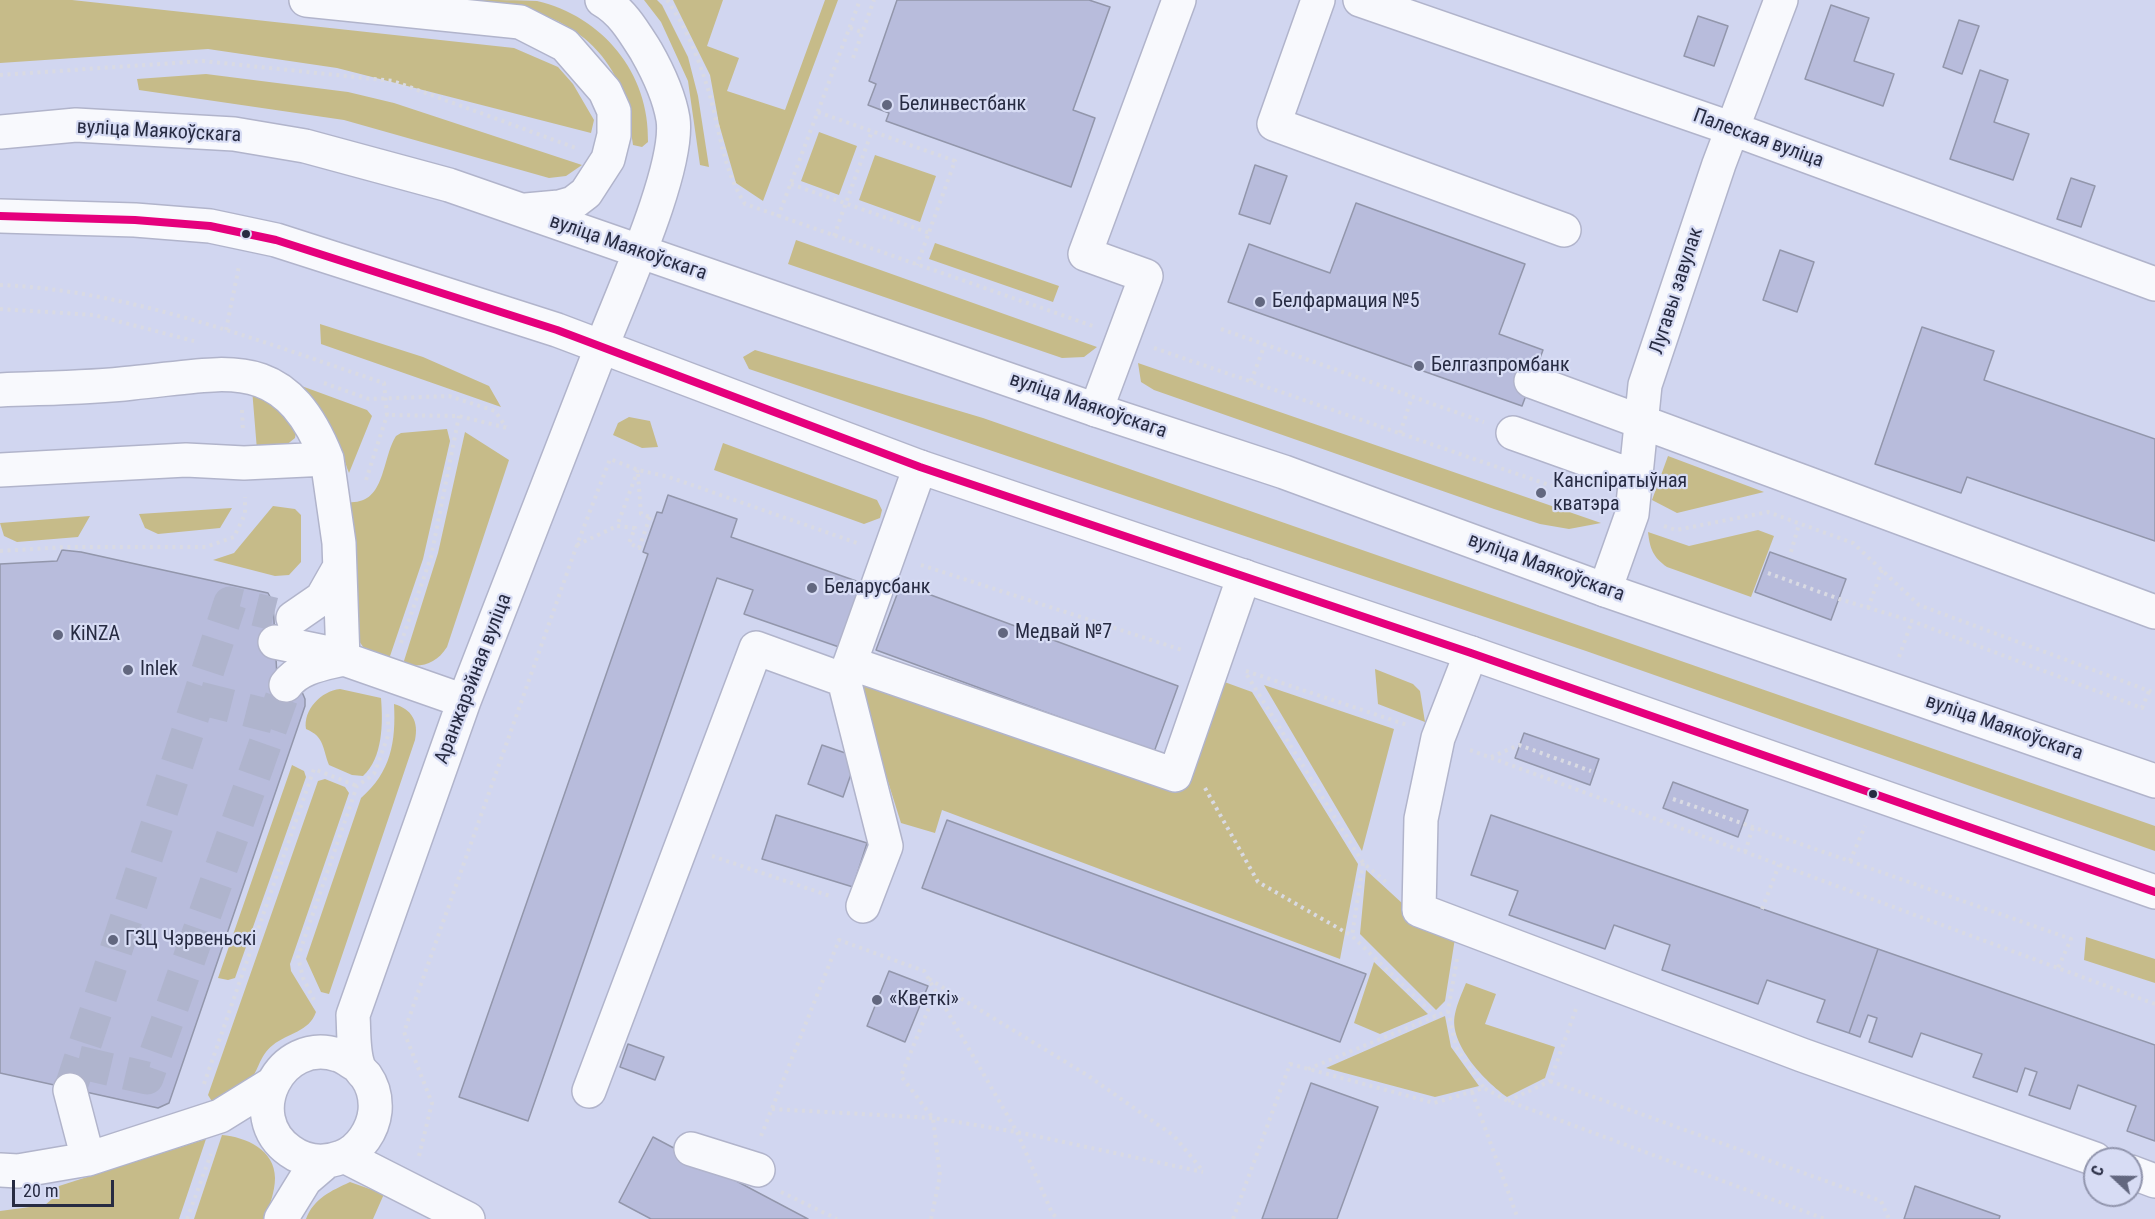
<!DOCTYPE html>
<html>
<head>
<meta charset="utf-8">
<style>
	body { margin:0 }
	#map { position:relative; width:2155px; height:1219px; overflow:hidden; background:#d1d6f0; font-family:"Roboto Condensed",sans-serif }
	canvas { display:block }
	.north { position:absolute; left:2083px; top:1147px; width:60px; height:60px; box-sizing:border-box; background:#d7dcf4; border:2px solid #9195ad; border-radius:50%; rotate:292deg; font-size:16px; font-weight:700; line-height:24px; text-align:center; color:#272b42 }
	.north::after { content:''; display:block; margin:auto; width:21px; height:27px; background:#62677f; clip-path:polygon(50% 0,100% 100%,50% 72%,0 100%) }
	.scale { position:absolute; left:12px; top:1180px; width:102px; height:27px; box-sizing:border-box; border:3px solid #272b42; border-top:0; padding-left:8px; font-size:18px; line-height:21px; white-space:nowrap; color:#272b42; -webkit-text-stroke:4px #d7dcf4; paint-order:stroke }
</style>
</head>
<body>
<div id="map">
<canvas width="2155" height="1219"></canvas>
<div class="north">С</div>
<div class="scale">20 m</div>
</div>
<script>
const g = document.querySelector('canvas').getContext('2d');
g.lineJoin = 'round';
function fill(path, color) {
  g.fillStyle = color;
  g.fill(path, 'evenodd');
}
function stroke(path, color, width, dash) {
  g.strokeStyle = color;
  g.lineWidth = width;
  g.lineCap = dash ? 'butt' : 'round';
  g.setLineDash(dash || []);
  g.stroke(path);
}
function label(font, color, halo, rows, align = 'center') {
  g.font = font + ' "Roboto Condensed",sans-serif';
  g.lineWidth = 4.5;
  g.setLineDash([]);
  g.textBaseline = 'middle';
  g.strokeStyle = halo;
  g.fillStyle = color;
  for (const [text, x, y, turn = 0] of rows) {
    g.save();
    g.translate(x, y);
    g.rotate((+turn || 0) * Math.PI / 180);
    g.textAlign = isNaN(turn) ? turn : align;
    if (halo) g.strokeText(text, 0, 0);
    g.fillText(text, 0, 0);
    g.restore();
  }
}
fill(new Path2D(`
	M 0,0 L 72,0 L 514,48 L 558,67 L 573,84 L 594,120 L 591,133 L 337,68 L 208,49 L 0,63 Z
	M 476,0 C 495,0 518,0 537,1 C 602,16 650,73 648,142 L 642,147 L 633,145 C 631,136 632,126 630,117 C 612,36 552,8 476,0 Z
	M 644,0 L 657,0 L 662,5 L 688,57 L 698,96 L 709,167 L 700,165 L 688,81 L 661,22 Z
	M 673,0 L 723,0 L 707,46 L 739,58 L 727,91 L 785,110 L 825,0 L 838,0 L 763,201 L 736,183 L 719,124 L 710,75 Z
	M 206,74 L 348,92 L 394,103 L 582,165 L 566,176 L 549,178 L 344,120 L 139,90 L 137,79 Z
	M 819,132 L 857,146 L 839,195 L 801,181 Z
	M 875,155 L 936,176 L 920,222 L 859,200 Z
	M 796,240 L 1097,347 L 1084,357 L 1062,358 L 788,264 Z
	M 935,243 L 1059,286 L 1053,302 L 929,259 Z
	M 320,324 L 423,357 L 489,386 L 501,407 L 321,344 Z
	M 755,350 L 983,418 L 2155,826 L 2155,851 L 1586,651 L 749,369 L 743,357 Z
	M 1138,363 L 1601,523 L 1569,529 L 1540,524 L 1494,509 L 1154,390 L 1141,382 Z
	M 277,377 L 367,410 L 372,416 L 349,473 C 331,420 325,407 277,377 Z
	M 252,389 L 297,425 L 295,438 L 285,446 L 257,450 Z
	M 629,417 L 650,421 L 658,447 L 642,448 L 613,435 L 618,423 Z
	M 447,429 L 450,441 L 423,559 L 388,662 L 366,651 L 354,634 L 348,502 C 386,505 381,460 396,436 L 401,433 Z
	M 465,432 L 509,460 L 447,647 C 436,664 422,668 403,664 L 438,553 Z
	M 723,443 L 877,500 L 882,510 L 880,518 L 864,524 L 714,470 Z
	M 1668,456 L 1764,492 L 1677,513 L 1652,500 Z
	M 273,506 L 295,509 L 301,515 L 301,562 L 289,575 L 275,576 L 213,560 L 234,553 Z
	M 232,508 L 220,528 L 158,534 L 145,528 L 139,514 Z
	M 90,516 L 78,537 L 17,542 L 4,536 L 0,523 Z
	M 1758,530 L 1774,536 L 1751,597 L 1667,567 C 1653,557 1650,549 1648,532 L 1689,546 Z
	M 1375,669 L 1413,684 L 1420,691 L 1425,722 L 1378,704 Z
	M 856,680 L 1180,787 L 1219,680 L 1252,692 L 1358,864 L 1340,959 L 942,810 L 935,833 L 901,823 Z
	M 1264,685 L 1394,729 L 1362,851 Z
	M 340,689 L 381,698 C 383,723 383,758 363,776 L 352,775 L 329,765 C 322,748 325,737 306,729 C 303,710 321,691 340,689 Z
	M 394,704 C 412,709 419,722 415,740 L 329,994 L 321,992 L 306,959 L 361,798 C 391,772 396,742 394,704 Z
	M 292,765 L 304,771 L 306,777 L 235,978 L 228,980 L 218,978 Z
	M 325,779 L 345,787 L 349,793 L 290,964 L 291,971 L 316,1012 C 309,1032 288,1033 273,1045 C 259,1055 258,1074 247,1085 C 239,1093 223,1098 213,1103 L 208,1095 L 318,781 Z
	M 1366,870 L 1415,915 L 1456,932 L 1445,1001 L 1436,1010 L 1360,934 Z
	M 2086,937 L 2155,959 L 2155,983 L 2084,960 Z
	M 1374,962 L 1428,1014 L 1380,1034 L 1354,1023 Z
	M 1466,983 L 1496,994 L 1485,1024 L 1555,1047 L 1545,1078 L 1507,1097 C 1486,1082 1448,1044 1455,1014 C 1457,1004 1462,993 1466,983 Z
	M 1445,1016 L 1451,1047 L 1479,1086 L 1435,1097 L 1326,1068 Z
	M 222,1135 C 246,1137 275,1150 275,1178 C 275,1192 269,1206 265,1219 L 194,1219 Z
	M 206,1139 L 179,1219 L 0,1219 L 0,1211 L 45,1205 L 52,1199 L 59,1186 Z
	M 350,1182 L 384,1194 L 373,1219 L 306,1219 C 314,1198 331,1191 350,1182 Z`), '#c6bb89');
const building = new Path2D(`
	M 897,0 L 1089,0 L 1110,7 L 1073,110 L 1095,118 L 1071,187 L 886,121 L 889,113 L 868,105 L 876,84 L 869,81 Z
	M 1831,5 L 1869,18 L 1854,61 L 1894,74 L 1883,106 L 1805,79 Z
	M 1698,16 L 1728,26 L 1714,66 L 1684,56 Z
	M 1959,20 L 1979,26 L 1962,74 L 1943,67 Z
	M 1980,70 L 2008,80 L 1994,122 L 2029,134 L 2013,180 L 1950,159 Z
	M 1255,165 L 1287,176 L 1270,224 L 1239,214 Z
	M 2071,178 L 2095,186 L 2081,227 L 2057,219 Z
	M 1356,203 L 1525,264 L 1499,334 L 1543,350 L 1522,406 L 1228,302 L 1249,244 L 1330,273 Z
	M 1780,250 L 1814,262 L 1797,312 L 1763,300 Z
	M 1922,327 L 1994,351 L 1984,380 L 2155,439 L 2155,541 L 1967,477 L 1961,493 L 1875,464 Z
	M 668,495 L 737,519 L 731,537 L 862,583 L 839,647 L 744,614 L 753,590 L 717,578 L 528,1121 L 459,1097 L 648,554 L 643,552 L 657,512 L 662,513 Z
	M 62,550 L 81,552 L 268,593 L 273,602 L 277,677 L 302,692 L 305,699 L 305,706 L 169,1103 L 158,1108 L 0,1073 L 0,564 L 57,561 Z
	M 1770,552 L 1846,579 L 1831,620 L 1755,592 Z
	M 901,584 L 1178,686 L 1154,752 L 876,650 Z
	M 1524,733 L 1599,759 L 1590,785 L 1515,758 Z
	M 822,745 L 857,757 L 843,797 L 808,784 Z
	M 1673,782 L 1748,810 L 1738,837 L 1663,808 Z
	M 776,815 L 867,843 L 853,887 L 762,859 Z
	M 1491,815 L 1878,949 L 1849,1033 L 1817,1022 L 1825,1000 L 1767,980 L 1758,1004 L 1662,970 L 1670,945 L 1614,925 L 1605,949 L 1509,915 L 1518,891 L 1471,875 Z
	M 947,820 L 1366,974 L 1340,1042 L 922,888 Z
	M 1878,949 L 2155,1045 L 2155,1141 L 2127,1131 L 2136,1106 L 2078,1085 L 2070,1109 L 2029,1095 L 2037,1072 L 2025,1068 L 2017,1092 L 1973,1077 L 1982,1054 L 1921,1033 L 1912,1057 L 1869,1042 L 1877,1018 L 1868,1015 L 1860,1037 L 1849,1033 Z
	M 889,971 L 928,986 L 905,1042 L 867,1026 Z
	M 628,1044 L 664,1057 L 655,1080 L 620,1067 Z
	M 1311,1083 L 1378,1107 L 1337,1219 L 1262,1219 Z
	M 653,1137 L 808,1219 L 651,1219 L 619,1202 Z
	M 1915,1186 L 2000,1216 L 1999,1219 L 1904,1219 Z`);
fill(building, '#b8bcdc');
stroke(building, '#9296ab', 1.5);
stroke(new Path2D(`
	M 199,698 L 274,717
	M 78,1062 L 147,1078 L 286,685
	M 70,1090 L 230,603 L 274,614`), '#afb4cd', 33, [33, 16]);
const minor = new Path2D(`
	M 1318,0 L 1274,124 L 1564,230
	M 1360,0 L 1733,129 L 2155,284
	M 1531,381 L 2155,612
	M 0,390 C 44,388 88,388 132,383 C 227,374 284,351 327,459
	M 1096,410 L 1146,276 L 1085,254 L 1179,0
	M 1513,433 L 1636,477
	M 0,470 L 186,460 L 244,463 L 327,459 L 339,543 L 343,659
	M 1605,590 L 1632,514 L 1645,385 L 1719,164 L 1781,0
	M 293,618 L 322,598 L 339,568
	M 275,642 L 324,652 L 464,701
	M 1471,653 L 1438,738 L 1421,819 L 1419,910 L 1802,1055 L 2095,1159
	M 850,663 L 1175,775 L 1244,576
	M 844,680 L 886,846 L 863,906
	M 286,685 C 299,667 323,664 343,659
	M 358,1066 C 352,1063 345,1057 338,1055 C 280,1036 240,1116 290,1151 C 305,1162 324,1164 342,1157 C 360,1150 373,1130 375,1111 C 376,1099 373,1086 366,1076 C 363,1073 359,1069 358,1065 C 353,1051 354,1031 353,1015 L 464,701 L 602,346
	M 70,1090 L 88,1159
	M 589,1091 L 756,648 L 844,680 L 920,467
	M 691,1149 L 758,1170
	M 344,1156 L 468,1219
	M 0,1170 L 18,1171 L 88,1159 L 220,1116 L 270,1085
	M 2131,1172 L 2155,1181
	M 281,1219 L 305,1180 L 326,1162`);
const major = new Path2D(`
	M 306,0 L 520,22 L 565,45 L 605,91 L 614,111 L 614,135 L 608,159 L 586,193 L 573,203 L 559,207 L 526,210
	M 602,0 C 622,11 634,32 646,51 C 658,72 669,95 673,119 C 680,168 621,296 602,346
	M 0,132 L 76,125 L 234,134 L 305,146 L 449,185 L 1096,410 L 1284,472 L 1605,590 L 2155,781
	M 0,216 L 135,220 L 210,226 L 276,240 L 557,330 L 920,467 L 1471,653 L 2155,892`);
stroke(minor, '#b1b4cb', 36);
stroke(major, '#b1b4cb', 36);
stroke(new Path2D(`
	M 667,0 C 683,22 697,54 705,80 C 720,122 720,165 745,204 L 1093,326
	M 850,28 L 862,32
	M 853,58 L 874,0
	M 0,75 L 203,61 L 393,81 L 576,148
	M 818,112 L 955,161 L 917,265
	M 791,184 L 929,233
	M 778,217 L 860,0
	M 834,236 L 872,131
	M 0,285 C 130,290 262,342 384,383 L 387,415 L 459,416 L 507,428
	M 0,309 L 94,315 L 194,341
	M 1221,329 L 1484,422
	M 226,330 L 239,266
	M 1154,348 L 1552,486
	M 1251,381 L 1265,344
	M 324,383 L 369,399 L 449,396 L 495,411 L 506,427
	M 242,410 L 243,430
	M 1400,433 L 1412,397
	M 638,470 L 617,526 L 635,528 L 629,543 L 639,548 L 650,517 L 654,519
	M 638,474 L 641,514 L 650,517
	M 366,480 L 387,415
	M 1664,526 L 1676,530 L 1768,512 L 1853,543 L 1919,605 L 2155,693
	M 577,545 L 617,526
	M 0,551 L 66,547 L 206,547 L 234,537 L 245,514 L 245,497
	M 1791,552 L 1799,524
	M 921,565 L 1182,650
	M 1768,573 L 1839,599 L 1912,621 L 2142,708 L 2149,691
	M 1868,608 L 1882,570
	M 401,643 L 431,557 L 459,416
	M 1899,657 L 1912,621
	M 1246,671 L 1407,725
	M 1247,675 L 1363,863 L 1386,882
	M 1470,750 L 2155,1004
	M 1491,757 L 1519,745 L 1591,771
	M 1205,788 L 1258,882 L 1352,936
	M 1673,799 L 2071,939 L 2058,968
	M 1745,852 L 1753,827
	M 712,856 L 830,896
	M 1850,861 L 1865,826
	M 1363,863 L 1352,936 L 1435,1016
	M 1762,909 L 1779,865
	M 1457,959 L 1448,1011 L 1456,1047 L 1484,1088
	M 929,979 L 1087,1075 L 1174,1136 L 1203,1171
	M 314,1000 L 303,978 L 298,957 L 357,786 L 374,774 L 389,733 L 387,711
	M 1308,1069 L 1448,1011
	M 1550,1081 L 1881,1201 L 1889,1219
	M 204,1084 L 314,769 L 357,786
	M 1472,1092 L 1518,1219
	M 1508,1101 L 1550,1081 L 1577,1006
	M 772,1109 L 933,1118 L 1017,1132 L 1203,1172
	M 761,1136 L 839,940 L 924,971 L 1017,1132 L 1052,1213 L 1058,1219
	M 419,1156 L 432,1103 L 404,1032 L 577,545 L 610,459 L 638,470 L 669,477 L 857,543
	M 781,1192 L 837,1219
	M 187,1219 L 211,1154
	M 931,1219 L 940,1176 L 933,1118 L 901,1076 L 935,993
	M 1233,1219 L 1290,1064 L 1434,1103 L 1484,1088 L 1508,1101 L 1825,1219`), '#d9dae3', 4, [3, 4.5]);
stroke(minor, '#f8f9fd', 33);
stroke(major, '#f8f9fd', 33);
stroke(new Path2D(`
	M 0,216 L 135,220 L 210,226 L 276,240 L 557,330 L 920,467 L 1471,653 L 2155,892`), '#e5007d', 8);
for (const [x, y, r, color] of [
	[887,105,6,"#62677f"],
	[246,234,5,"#272b42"],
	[1260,302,6,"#62677f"],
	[1419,366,6,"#62677f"],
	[1541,493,6,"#62677f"],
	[812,588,6,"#62677f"],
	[1003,633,6,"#62677f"],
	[58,635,6,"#62677f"],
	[128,670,6,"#62677f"],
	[1873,794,5,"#272b42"],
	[113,940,6,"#62677f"],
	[877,1000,6,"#62677f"]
]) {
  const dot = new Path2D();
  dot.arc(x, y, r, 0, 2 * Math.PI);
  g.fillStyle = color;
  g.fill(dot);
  stroke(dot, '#d7dcf4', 2);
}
label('20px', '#272b42', '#d7dcf4', [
	["Белинвестбанк",899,105],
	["Белфармация №5",1272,302],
	["Белгазпромбанк",1431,366],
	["Канспіратыўная",1553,482],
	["кватэра",1553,505],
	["Беларусбанк",824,588],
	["Медвай №7",1015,633],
	["KiNZA",70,635],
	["Inlek",140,670],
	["ГЗЦ Чэрвеньскі",125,940],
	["«Кветкі»",889,1000]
], 'left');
label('20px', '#272b42', '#d7dcf4', [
	["вуліца Маякоўскага",159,132,3],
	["Палеская вуліца",1758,139,20],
	["вуліца Маякоўскага",628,248,19],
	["Лугавы завулак",1677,291,-72],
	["вуліца Маякоўскага",1088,406,19],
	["вуліца Маякоўскага",1546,568,20],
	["Аранжарэйная вуліца",474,679,-69],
	["вуліца Маякоўскага",2004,728,19]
]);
</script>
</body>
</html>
